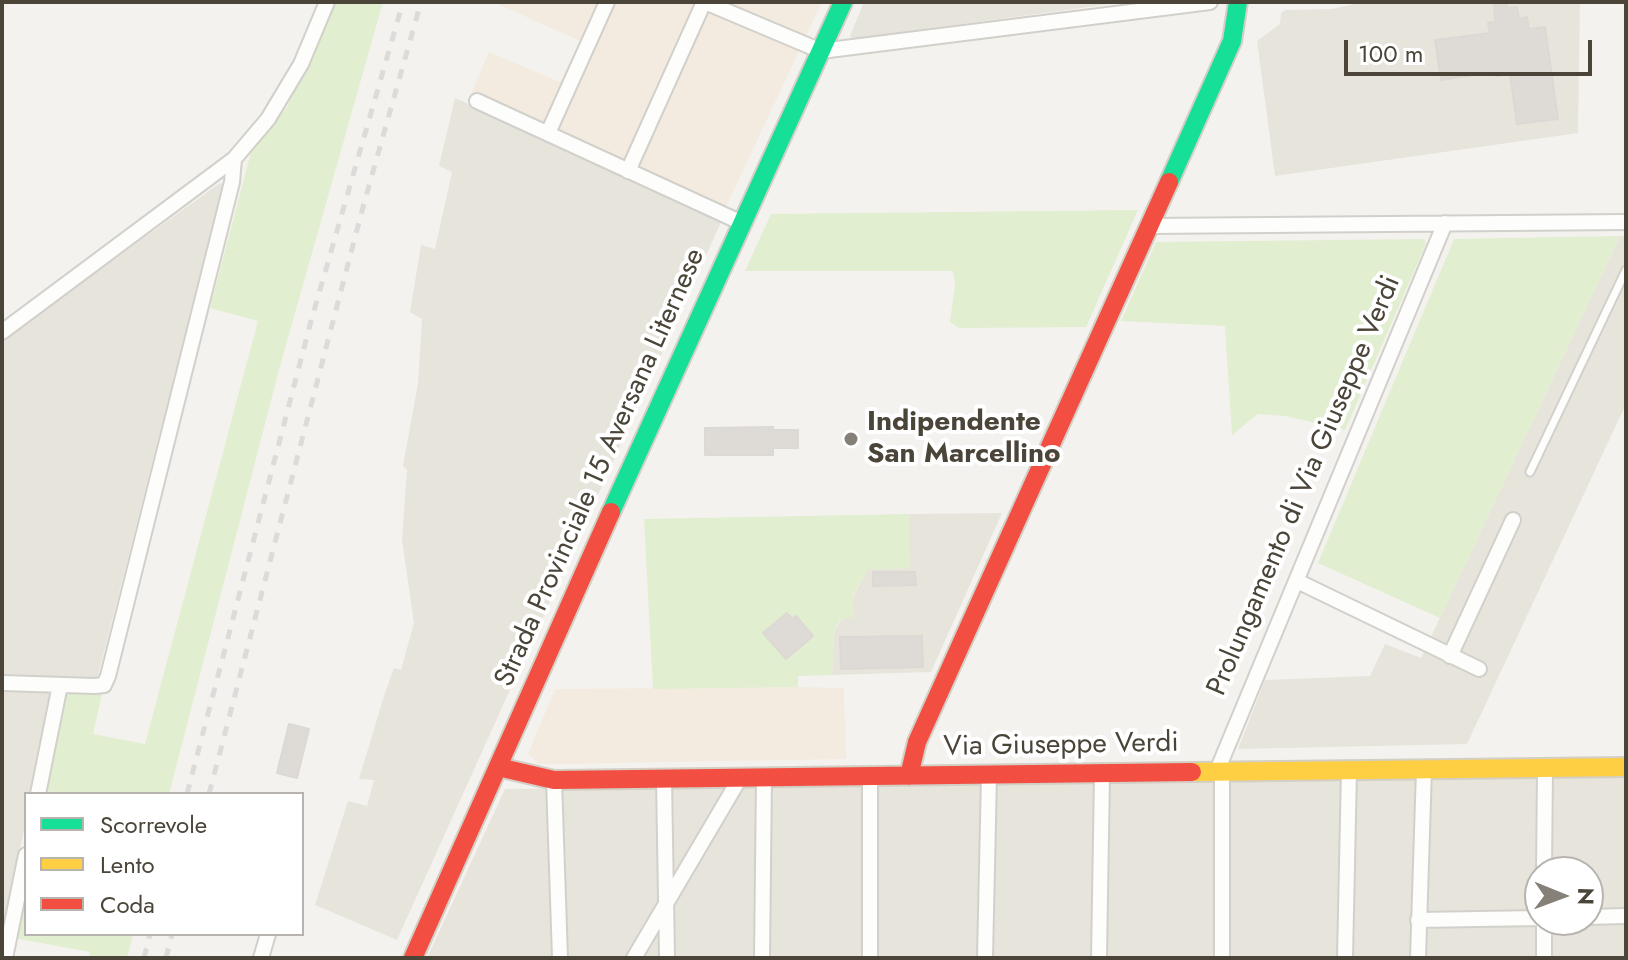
<!DOCTYPE html>
<html>
<head>
<meta charset="utf-8">
<style>
	body { margin:0 }
	#map { position:relative; width:1628px; height:960px; overflow:hidden; background:#f4f2ee; font-family:Jost,sans-serif }
	canvas { display:block }
	.frame { position:absolute; inset:0; border:4px solid #4b4439; pointer-events:none }
	.legend { position:absolute; left:24px; top:792px; width:280px; height:144px; box-sizing:border-box; background:#fff; border:2px solid #b7b4b0; margin:0; padding:10px 14px; list-style:none; font-size:24px; color:#4b4439 }
	.legend li { display:flex; align-items:center; gap:16px; height:40px }
	.legend b { width:40px; border:2px solid #b7b4b0 }
	.north { position:absolute; left:1524px; top:856px; width:80px; height:80px; box-sizing:border-box; background:#fff; border:2px solid #b7b4b0; border-radius:50%; rotate:91deg; font-size:22px; font-weight:700; line-height:32px; text-align:center; color:#4b4439 }
	.north::after { content:''; display:block; margin:auto; width:28px; height:36px; background:#868178; clip-path:polygon(50% 0,100% 100%,50% 72%,0 100%) }
	.scale { position:absolute; left:1344px; top:40px; width:248px; height:36px; box-sizing:border-box; border:4px solid #4b4439; border-top:0; padding-left:10px; font-size:24px; line-height:28px; white-space:nowrap; color:#4b4439; -webkit-text-stroke:6px #fff; paint-order:stroke }
</style>
</head>
<body>
<div id="map">
<canvas width="1628" height="960"></canvas>
<div class="frame"></div>
<ul class="legend">
<li><b style="height:10px;background:#16e098"></b>Scorrevole</li>
<li><b style="height:10px;background:#ffcf43"></b>Lento</li>
<li><b style="height:10px;background:#f24e42"></b>Coda</li>
</ul>
<div class="north">N</div>
<div class="scale">100 m</div>
</div>
<script>
const g = document.querySelector('canvas').getContext('2d');
g.lineJoin = 'round';
function fill(path, color) {
  g.fillStyle = color;
  g.fill(path, 'evenodd');
}
function stroke(path, color, width, dash) {
  g.strokeStyle = color;
  g.lineWidth = width;
  g.lineCap = dash ? 'butt' : 'round';
  g.setLineDash(dash || []);
  g.stroke(path);
}
function label(font, color, halo, rows, align = 'center') {
  g.font = font + ' Jost,sans-serif';
  g.lineWidth = 8;
  g.setLineDash([]);
  g.textBaseline = 'middle';
  g.strokeStyle = halo;
  g.fillStyle = color;
  for (const [text, x, y, turn = 0] of rows) {
    g.save();
    g.translate(x, y);
    g.rotate((+turn || 0) * Math.PI / 180);
    g.textAlign = isNaN(turn) ? turn : align;
    if (halo) g.strokeText(text, 0, 0);
    g.fillText(text, 0, 0);
    g.restore();
  }
}
fill(new Path2D(`
	M 864,2 L 1125,2 L 853,39 L 850,36 Z
	M 1364,2 L 1580,2 L 1578,133 L 1275,176 L 1257,41 L 1280,24 L 1281,13 L 1286,10 L 1332,9 Z
	M 455,98 L 722,220 L 397,940 L 315,905 L 348,801 L 367,806 L 374,780 L 359,779 L 384,696 L 394,668 L 401,670 L 414,623 L 402,540 L 407,470 L 403,466 L 418,383 L 422,319 L 410,312 L 421,245 L 435,249 L 452,172 L 439,166 Z
	M 220,183 L 223,185 L 97,679 L 2,677 L 2,340 Z
	M 1620,236 L 1626,236 L 1626,404 L 1467,744 L 1238,749 L 1265,680 L 1370,676 L 1385,644 L 1421,658 Z
	M 1002,513 L 931,672 L 832,675 L 834,632 L 868,569 L 909,568 L 909,514 Z
	M 2,692 L 51,693 L 31,794 L 26,794 L 26,819 L 2,939 Z
	M 1626,777 L 1626,958 L 427,958 L 505,789 ZM 1540,872 L 1588,872 L 1588,920 L 1540,920 Z`), '#e7e4dc');
fill(new Path2D(`
	M 493,2 L 822,2 L 726,207 L 471,94 L 489,52 L 560,82 L 580,41 Z
	M 798,687 L 844,688 L 846,759 L 560,764 L 539,764 L 528,754 L 555,689 Z`), '#f3ebdf');
fill(new Path2D(`
	M 336,2 L 383,2 L 280,366 L 169,794 L 43,794 L 64,694 L 102,694 L 93,734 L 145,744 L 258,321 L 210,308 L 251,152 L 287,107 Z
	M 1138,210 L 1086,327 L 959,328 L 950,322 L 955,285 L 953,271 L 745,271 L 771,214 Z
	M 1620,236 L 1440,618 L 1318,563 L 1454,239 Z
	M 1424,239 L 1426,244 L 1345,430 L 1285,416 L 1258,414 L 1232,435 L 1225,326 L 1121,321 L 1156,242 Z
	M 909,514 L 910,568 L 868,570 L 853,595 L 854,617 L 840,619 L 834,632 L 832,675 L 798,676 L 798,687 L 653,689 L 644,519 Z
	M 26,877 L 26,934 L 133,934 L 127,958 L 89,958 L 90,952 L 14,938 Z`), '#e1eecf');
const building = new Path2D(`
	M 1494,2 L 1506,2 L 1507,8 L 1517,7 L 1519,19 L 1527,17 L 1529,29 L 1545,27 L 1558,119 L 1517,124 L 1510,74 L 1496,76 L 1495,72 L 1441,80 L 1435,40 L 1490,33 L 1488,23 L 1495,22 Z
	M 773,427 L 773,430 L 798,430 L 798,448 L 773,448 L 773,455 L 705,455 L 705,428 Z
	M 873,572 L 915,572 L 916,585 L 873,586 Z
	M 787,613 L 792,619 L 796,616 L 813,636 L 786,659 L 763,633 Z
	M 922,636 L 923,667 L 841,669 L 840,637 Z
	M 289,724 L 309,729 L 297,778 L 277,773 Z`);
fill(building, '#dedbd6');
stroke(building, '#dcd9d4', 2);
const lane = new Path2D(`
	M 1530,472 L 1626,270`);
const street = new Path2D(`
	M 705,2 L 821,51 L 1210,2
	M 477,101 L 740,222
	M 548,133 L 607,2
	M 628,171 L 704,2
	M 1149,226 L 1626,222
	M 2,332 L 234,159 L 268,119 L 301,64 L 327,2
	M 1297,581 L 1479,669
	M 1450,656 L 1513,520
	M 2,683 L 95,686 L 104,685 L 108,676 L 232,182 L 234,159
	M 1217,771 L 1445,223
	M 870,777 L 870,958
	M 664,779 L 667,958
	M 554,780 L 560,958
	M 38,794 L 60,685
	M 1544,872 L 1545,768
	M 1588,917 L 1626,916
	M 1418,920 L 1540,918
	M 1544,920 L 1544,958
	M 5,958 L 26,855
	M 261,958 L 268,934
	M 634,958 L 740,778
	M 762,958 L 764,777
	M 985,958 L 989,775
	M 1099,958 L 1102,774
	M 1222,958 L 1222,772
	M 1345,958 L 1349,770
	M 1418,958 L 1424,769`);
const fast = new Path2D(`
	M 1169,182 L 1232,41 L 1238,2
	M 611,512 L 843,2`);
const slow = new Path2D(`
	M 1192,772 L 1626,767`);
const jam = new Path2D(`
	M 498,767 L 554,780 L 1192,772
	M 909,776 L 917,742 L 1169,182
	M 413,958 L 611,512`);
stroke(lane, '#d2d0cb', 11);
stroke(street, '#d2d0cb', 18);
stroke(fast, '#d3cfc5', 22);
stroke(slow, '#d3cfc5', 22);
stroke(jam, '#d3cfc5', 22);
stroke(lane, '#fdfdfc', 7);
stroke(street, '#fdfdfc', 14);
stroke(fast, '#16e098', 18);
stroke(slow, '#ffcf43', 18);
stroke(jam, '#f24e42', 18);
stroke(new Path2D(`
	M 187,794 L 311,321 L 403,2
	M 209,794 L 363,207 L 421,2
	M 144,958 L 150,934
	M 166,958 L 172,934`), '#dbdbda', 5, [10, 10]);
for (const [x, y, r, color] of [
	[851,439,8,"#868178"]
]) {
  const dot = new Path2D();
  dot.arc(x, y, r, 0, 2 * Math.PI);
  g.fillStyle = color;
  g.fill(dot);
  stroke(dot, '#fff', 3);
}
label('bold 28px', '#4b4439', '#fff', [
	["Indipendente",867,423],
	["San Marcellino",867,455]
], 'left');
label('28px', '#4b4439', '#fff', [
	["Strada Provinciale 15 Aversana Liternese",601,468,-66],
	["Prolungamento di Via Giuseppe Verdi",1305,486,-67],
	["Via Giuseppe Verdi",1061,746,-1]
]);
</script>
</body>
</html>
